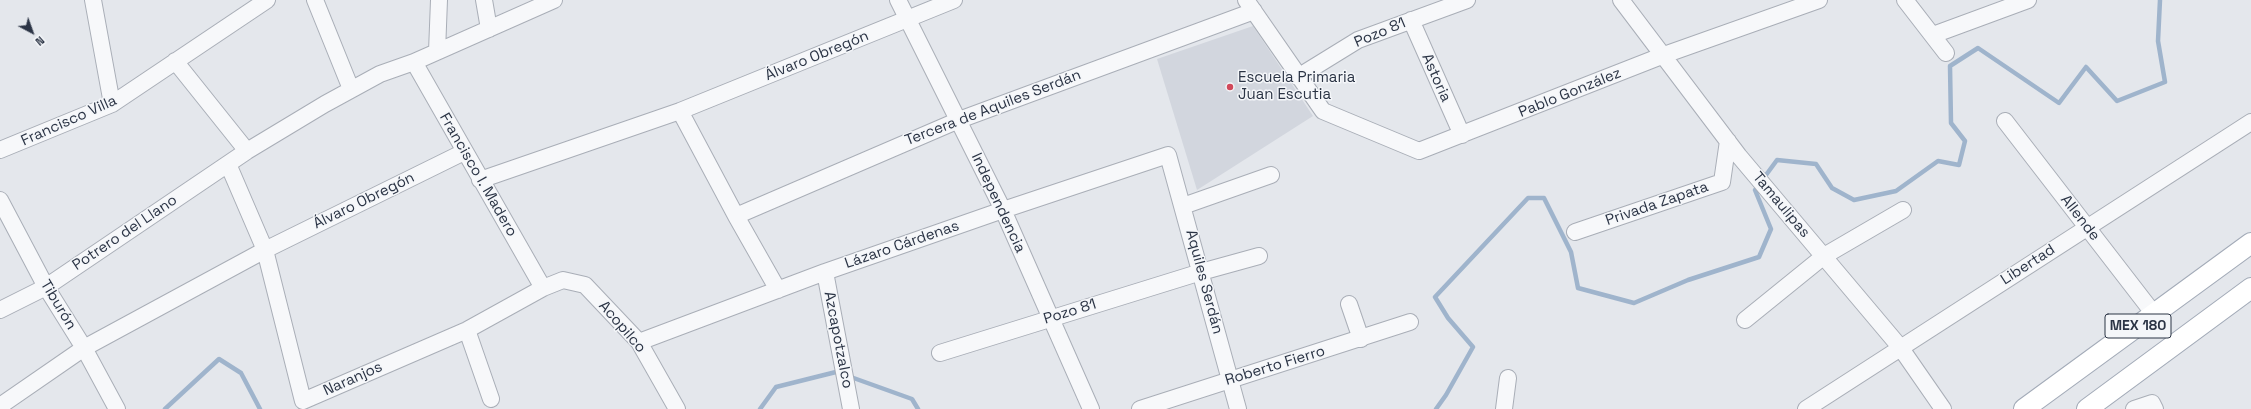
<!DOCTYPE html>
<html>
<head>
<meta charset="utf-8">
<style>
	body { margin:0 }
	#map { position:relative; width:2251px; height:409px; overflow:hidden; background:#e4e7ec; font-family:"Space Grotesk",sans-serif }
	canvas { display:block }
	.north { position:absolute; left:12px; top:12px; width:40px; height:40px; -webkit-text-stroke:3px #f4f6f9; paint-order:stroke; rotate:139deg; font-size:11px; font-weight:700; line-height:16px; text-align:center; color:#2b3445 }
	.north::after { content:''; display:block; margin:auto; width:14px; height:18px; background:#2b3445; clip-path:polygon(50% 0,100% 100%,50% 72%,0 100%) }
</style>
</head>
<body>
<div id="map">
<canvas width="2251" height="409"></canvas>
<div class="north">N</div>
</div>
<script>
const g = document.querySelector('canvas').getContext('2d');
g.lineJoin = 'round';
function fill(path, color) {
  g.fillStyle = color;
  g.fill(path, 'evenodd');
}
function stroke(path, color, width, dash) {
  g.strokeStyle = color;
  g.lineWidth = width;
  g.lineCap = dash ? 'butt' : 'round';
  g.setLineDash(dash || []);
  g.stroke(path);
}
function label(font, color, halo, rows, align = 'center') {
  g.font = font + ' "Space Grotesk",sans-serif';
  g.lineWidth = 3;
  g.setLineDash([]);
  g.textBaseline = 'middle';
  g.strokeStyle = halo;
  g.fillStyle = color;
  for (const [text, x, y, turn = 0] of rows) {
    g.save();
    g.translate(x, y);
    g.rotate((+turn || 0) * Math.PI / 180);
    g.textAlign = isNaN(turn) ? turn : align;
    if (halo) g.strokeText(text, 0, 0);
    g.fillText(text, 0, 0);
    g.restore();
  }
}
fill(new Path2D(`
	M 1253,26 L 1313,116 L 1197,190 L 1157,59 Z`), '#d2d6de');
stroke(new Path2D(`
	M 848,376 L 912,399 L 918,409
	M 165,409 L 219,359 L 241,373 L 260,409
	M 760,409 L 776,387 L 836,372 L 841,373
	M 1436,409 L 1446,395 L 1473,347 L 1448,318 L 1435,297 L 1528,198 L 1544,198 L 1571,252 L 1578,288 L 1634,303 L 1688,280 L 1759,257 L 1771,229 L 1755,190 L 1777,160 L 1816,164 L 1832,188 L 1854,200 L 1896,191 L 1938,161 L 1959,165 L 1965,141 L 1951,123 L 1950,66 L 1978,48 L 2059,103 L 2086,67 L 2117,101 L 2165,82 L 2158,41 L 2160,0`), '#9fb4cc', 4.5);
const minor = new Path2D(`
	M 93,0 L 112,104
	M 315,0 L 351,89
	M 484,0 L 489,29
	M 898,0 L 1003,210 L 1091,409
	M 1246,0 L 1323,111 L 1419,151 L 1664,55 L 1819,0
	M 1621,0 L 1739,156 L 1900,347 L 1943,409
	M 1905,0 L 1946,53
	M 1411,20 L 1462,135
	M 1933,35 L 2028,0
	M 437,52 L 439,0
	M 175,61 L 247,151
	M 414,62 L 543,288
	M 1298,77 L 1358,40 L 1467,0
	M 680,111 L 736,216 L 778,290
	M 2005,121 L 2154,314
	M 0,150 L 112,104 L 267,0
	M 228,164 L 265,250 L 303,401 L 467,330 L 543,288 L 563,280 L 585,285 L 639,342 L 677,409
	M 480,180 L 680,111 L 954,0
	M 0,200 L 46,287 L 84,348 L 117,409
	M 1183,206 L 1271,175
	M 736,216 L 959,120 L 1254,11
	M 1575,232 L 1722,182 L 1728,141
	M 825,272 L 851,409
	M 1349,304 L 1361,339
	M 0,310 L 46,287 L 247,151 L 325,104 L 380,74 L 414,62 L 554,0
	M 1745,320 L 1824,256 L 1903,210
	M 467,330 L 491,399
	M 639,342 L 825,272 L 1003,210 L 1168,155 L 1238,409
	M 940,353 L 1201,272 L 1259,256
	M 0,406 L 84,348 L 265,250 L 464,152
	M 1140,409 L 1410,322
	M 1504,409 L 1508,378
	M 1806,409 L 2251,122
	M 2134,409 L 2152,403 L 2155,409`);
const major = new Path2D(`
	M 2024,409 L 2251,243
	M 2087,409 L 2251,288`);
stroke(minor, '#a9aeb7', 18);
stroke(major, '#a3abb8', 22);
stroke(minor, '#f7f8fa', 16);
stroke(major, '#fff', 20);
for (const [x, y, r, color] of [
	[1230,87,4,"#d1495b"]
]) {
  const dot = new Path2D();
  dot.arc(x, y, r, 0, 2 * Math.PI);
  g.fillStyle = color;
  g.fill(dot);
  stroke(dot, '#f4f6f9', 1.5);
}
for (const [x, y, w] of [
	[2138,326,66]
]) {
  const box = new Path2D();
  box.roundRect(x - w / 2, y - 12, w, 24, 3);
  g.fillStyle = '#f4f6f9';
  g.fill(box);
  stroke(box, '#2b3445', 1);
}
label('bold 14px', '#2b3445', null, [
	["MEX 180",2138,326]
]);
label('15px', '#2b3445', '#f4f6f9', [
	["Pozo 81",1380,33,-23],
	["Álvaro Obregón",817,56,-22],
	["Astoria",1436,78,66],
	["Pablo González",1570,93,-22],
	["Tercera de Aquiles Serdán",993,108,-21],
	["Francisco Villa",69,121,-24],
	["Francisco I. Madero",478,175,60],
	["Álvaro Obregón",364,201,-26],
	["Independencia",998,203,65],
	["Privada Zapata",1657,204,-19],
	["Tamaulipas",1781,205,50],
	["Allende",2080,218,52],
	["Potrero del Llano",125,233,-34],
	["Lázaro Cárdenas",902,245,-19],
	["Libertad",2028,265,-33],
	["Aquiles Serdán",1204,282,75],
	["Tiburón",58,305,59],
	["Pozo 81",1070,312,-17],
	["Acopilco",622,327,49],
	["Azcapotzalco",838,340,79],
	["Roberto Fierro",1275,366,-17],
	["Naranjos",353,379,-24]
]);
label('15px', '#2b3445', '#f4f6f9', [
	["Escuela Primaria",1238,78],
	["Juan Escutia",1238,95]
], 'left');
</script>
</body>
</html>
